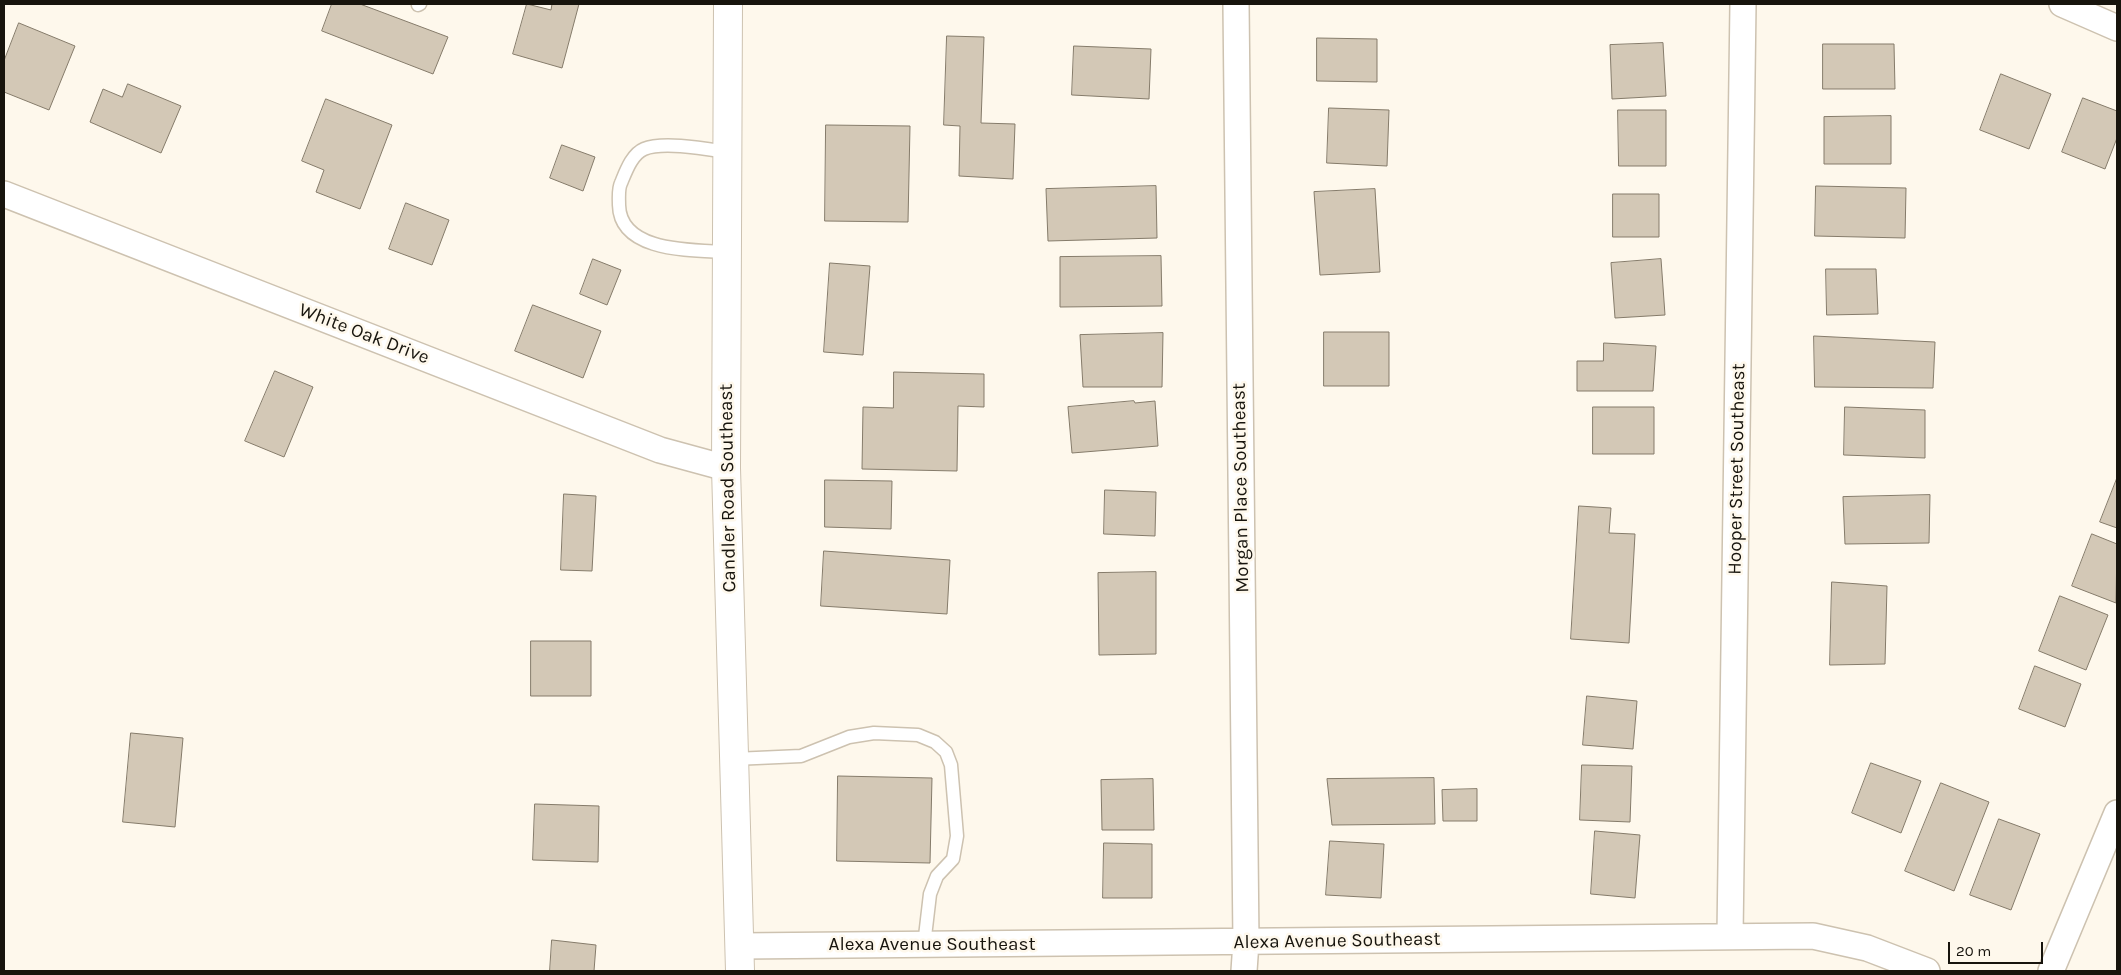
<!DOCTYPE html>
<html>
<head>
<meta charset="utf-8">
<style>
	body { margin:0 }
	#map { position:relative; width:2121px; height:975px; overflow:hidden; background:#fef8ec; font-family:Karla,sans-serif }
	canvas { display:block }
	.frame { position:absolute; inset:0; border:5px solid #17140d; pointer-events:none }
	.scale { position:absolute; left:1948px; top:942px; width:95px; height:22px; box-sizing:border-box; border:2px solid #17140d; border-top:0; padding-left:6px; font-size:15px; line-height:18px; white-space:nowrap; color:#17140d; -webkit-text-stroke:4px #fef8ec; paint-order:stroke }
</style>
</head>
<body>
<div id="map">
<canvas width="2121" height="975"></canvas>
<div class="frame"></div>
<div class="scale">20 m</div>
</div>
<script>
const g = document.querySelector('canvas').getContext('2d');
g.lineJoin = 'round';
function fill(path, color) {
  g.fillStyle = color;
  g.fill(path, 'evenodd');
}
function stroke(path, color, width, dash) {
  g.strokeStyle = color;
  g.lineWidth = width;
  g.lineCap = dash ? 'butt' : 'round';
  g.setLineDash(dash || []);
  g.stroke(path);
}
function label(font, color, halo, rows, align = 'center') {
  g.font = font + ' Karla,sans-serif';
  g.lineWidth = 5;
  g.setLineDash([]);
  g.textBaseline = 'middle';
  g.strokeStyle = halo;
  g.fillStyle = color;
  for (const [text, x, y, turn = 0] of rows) {
    g.save();
    g.translate(x, y);
    g.rotate((+turn || 0) * Math.PI / 180);
    g.textAlign = isNaN(turn) ? turn : align;
    if (halo) g.strokeText(text, 0, 0);
    g.fillText(text, 0, 0);
    g.restore();
  }
}
const building = new Path2D(`
	M 332,4 L 360,4 L 448,37 L 433,74 L 322,31 Z
	M 527,4 L 551,10 L 552,4 L 579,4 L 562,68 L 513,54 Z
	M 19,23 L 75,46 L 49,110 L 4,92 L 4,61 Z
	M 947,36 L 984,37 L 981,123 L 1015,124 L 1013,179 L 959,176 L 960,126 L 944,125 Z
	M 1317,38 L 1377,39 L 1377,82 L 1317,81 Z
	M 1663,43 L 1666,96 L 1612,99 L 1610,45 Z
	M 1823,44 L 1894,44 L 1895,89 L 1823,89 Z
	M 1074,46 L 1151,49 L 1149,99 L 1072,95 Z
	M 2001,74 L 2051,94 L 2029,149 L 1980,130 Z
	M 128,84 L 181,106 L 161,153 L 90,122 L 103,89 L 122,97 Z
	M 2083,98 L 2117,111 L 2117,138 L 2105,169 L 2062,152 Z
	M 326,99 L 392,125 L 360,209 L 316,192 L 324,170 L 302,161 Z
	M 1329,108 L 1389,110 L 1387,166 L 1327,163 Z
	M 1618,110 L 1666,110 L 1666,166 L 1619,166 Z
	M 1891,116 L 1891,164 L 1824,164 L 1824,117 Z
	M 826,125 L 910,126 L 908,222 L 825,221 Z
	M 562,145 L 595,157 L 583,191 L 550,178 Z
	M 1156,186 L 1157,238 L 1048,241 L 1046,189 Z
	M 1816,186 L 1906,188 L 1905,238 L 1815,236 Z
	M 1375,189 L 1380,272 L 1320,275 L 1314,192 Z
	M 1613,194 L 1659,194 L 1659,237 L 1613,237 Z
	M 406,203 L 449,220 L 432,265 L 389,249 Z
	M 1161,256 L 1162,306 L 1060,307 L 1060,257 Z
	M 593,259 L 621,270 L 607,305 L 580,294 Z
	M 1661,259 L 1665,315 L 1615,318 L 1611,263 Z
	M 830,263 L 870,266 L 863,355 L 824,352 Z
	M 1826,269 L 1876,269 L 1878,314 L 1827,315 Z
	M 533,305 L 601,331 L 583,378 L 515,351 Z
	M 1324,332 L 1389,332 L 1389,386 L 1324,386 Z
	M 1163,333 L 1162,387 L 1083,387 L 1080,335 Z
	M 1814,336 L 1935,342 L 1933,388 L 1815,387 Z
	M 1604,343 L 1656,346 L 1653,391 L 1577,391 L 1577,361 L 1603,361 Z
	M 275,371 L 313,387 L 284,457 L 245,441 Z
	M 894,372 L 984,374 L 984,407 L 958,406 L 957,471 L 862,469 L 863,407 L 893,408 Z
	M 1134,401 L 1135,403 L 1155,401 L 1158,446 L 1072,453 L 1068,407 Z
	M 1593,407 L 1654,407 L 1654,454 L 1593,454 Z
	M 1845,407 L 1925,410 L 1925,458 L 1844,455 Z
	M 2117,478 L 2117,528 L 2100,522 Z
	M 825,480 L 892,481 L 891,529 L 825,527 Z
	M 1105,490 L 1156,492 L 1155,536 L 1104,534 Z
	M 564,494 L 596,496 L 592,571 L 561,570 Z
	M 1930,495 L 1929,543 L 1845,544 L 1843,497 Z
	M 1579,506 L 1611,508 L 1609,533 L 1635,534 L 1629,643 L 1571,639 Z
	M 2092,534 L 2117,544 L 2116,603 L 2072,586 Z
	M 824,551 L 950,560 L 947,614 L 821,606 Z
	M 1156,572 L 1156,654 L 1099,655 L 1098,573 Z
	M 1832,582 L 1887,586 L 1885,664 L 1830,665 Z
	M 2060,596 L 2108,615 L 2086,670 L 2039,651 Z
	M 531,641 L 591,641 L 591,696 L 531,696 Z
	M 2035,666 L 2081,684 L 2065,727 L 2019,709 Z
	M 1587,696 L 1637,701 L 1633,749 L 1583,745 Z
	M 131,733 L 183,738 L 175,827 L 123,822 Z
	M 1871,763 L 1921,781 L 1901,833 L 1852,813 Z
	M 1582,765 L 1632,766 L 1630,822 L 1580,820 Z
	M 838,776 L 932,778 L 930,863 L 837,861 Z
	M 1434,778 L 1435,824 L 1332,825 L 1327,779 Z
	M 1153,779 L 1154,830 L 1102,830 L 1101,780 Z
	M 1941,783 L 1989,802 L 1954,891 L 1905,871 Z
	M 1477,789 L 1477,821 L 1443,821 L 1442,790 Z
	M 535,804 L 599,806 L 598,862 L 533,860 Z
	M 1999,819 L 2040,834 L 2011,910 L 1970,895 Z
	M 1595,831 L 1640,835 L 1635,898 L 1591,894 Z
	M 1330,841 L 1384,844 L 1381,898 L 1326,895 Z
	M 1104,843 L 1152,844 L 1152,898 L 1103,898 Z
	M 552,940 L 596,945 L 594,971 L 550,971 Z`);
fill(building, '#d3c8b6');
stroke(building, '#857b6a', 1);
const lane = new Path2D(`
	M 418,5 L 420,4
	M 726,252 C 694,250 620,253 619,205 C 619,198 618,189 621,183 C 626,171 632,154 644,149 C 663,141 707,149 727,152
	M 734,759 L 801,756 L 849,737 L 874,733 L 918,735 L 935,742 L 946,752 L 951,765 L 957,836 L 953,859 L 937,876 L 930,894 L 924,945`);
const street = new Path2D(`
	M 1236,4 L 1246,942 L 1244,971
	M 2062,4 L 2117,28
	M 4,194 L 660,450 L 726,468
	M 1730,935 L 1743,4
	M 740,946 L 1813,936 L 1867,948 L 1927,971
	M 2051,971 L 2117,813`);
const secondary = new Path2D(`
	M 728,4 L 726,468 L 740,971`);
stroke(lane, '#cdc2b0', 15);
stroke(street, '#cdc2b0', 28);
stroke(secondary, '#cdc2b0', 30);
stroke(lane, '#fff', 12);
stroke(street, '#fff', 25);
stroke(secondary, '#fff', 28);
label('19px', '#17140d', '#fef8ec', [
	["White Oak Drive",364,334,21],
	["Hooper Street Southeast",1737,469,-89],
	["Candler Road Southeast",728,488,-91],
	["Morgan Place Southeast",1241,488,-91],
	["Alexa Avenue Southeast",1337,941,-1],
	["Alexa Avenue Southeast",932,945]
]);
</script>
</body>
</html>
